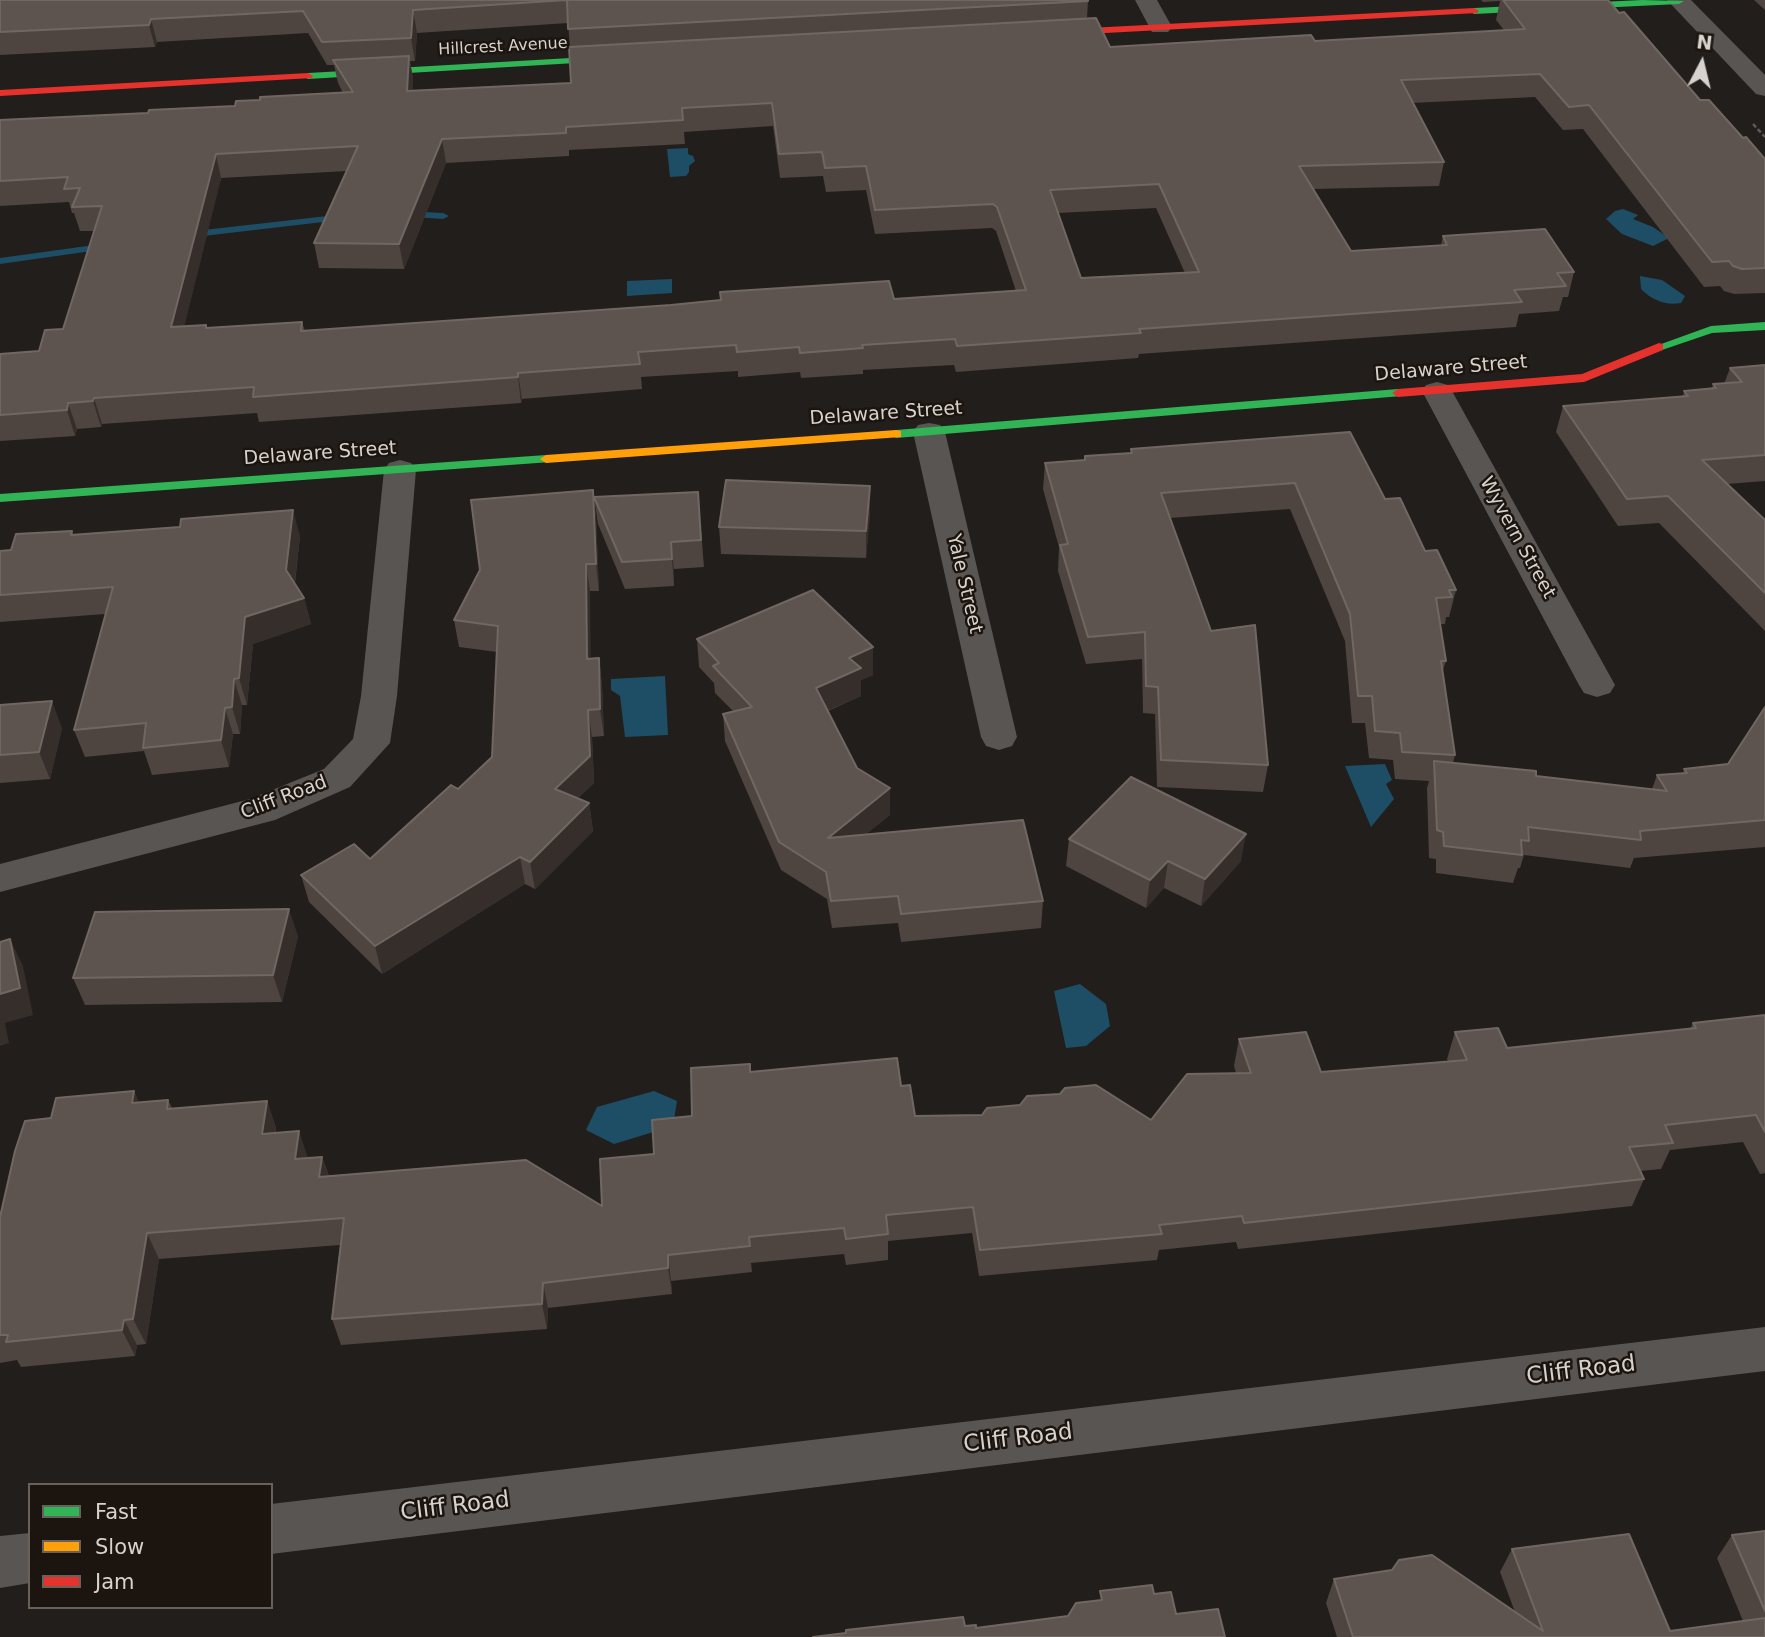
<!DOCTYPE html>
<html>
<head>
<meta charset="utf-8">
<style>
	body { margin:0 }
	#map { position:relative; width:1765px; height:1637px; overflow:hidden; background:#221e1b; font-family:"DejaVu Sans",sans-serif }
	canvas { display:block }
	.legend { position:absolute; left:28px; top:1483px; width:245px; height:126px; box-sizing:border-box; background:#1c150f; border:2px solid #67615b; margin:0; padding:9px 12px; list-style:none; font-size:21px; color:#d7d2cd }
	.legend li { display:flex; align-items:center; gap:14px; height:35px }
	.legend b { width:35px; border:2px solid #67615b }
	.north { position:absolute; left:1667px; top:28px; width:70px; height:70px; -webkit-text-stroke:5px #1c150f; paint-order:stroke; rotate:7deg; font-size:19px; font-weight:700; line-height:28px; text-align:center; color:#d7d2cd }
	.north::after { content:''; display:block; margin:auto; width:24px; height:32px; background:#d7d2cd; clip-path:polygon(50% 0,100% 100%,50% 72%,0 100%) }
</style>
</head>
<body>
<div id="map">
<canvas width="1765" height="1637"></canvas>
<ul class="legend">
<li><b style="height:9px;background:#30b455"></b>Fast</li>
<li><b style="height:9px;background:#ff9f0a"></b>Slow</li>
<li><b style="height:9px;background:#e5322d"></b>Jam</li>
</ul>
<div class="north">N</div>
</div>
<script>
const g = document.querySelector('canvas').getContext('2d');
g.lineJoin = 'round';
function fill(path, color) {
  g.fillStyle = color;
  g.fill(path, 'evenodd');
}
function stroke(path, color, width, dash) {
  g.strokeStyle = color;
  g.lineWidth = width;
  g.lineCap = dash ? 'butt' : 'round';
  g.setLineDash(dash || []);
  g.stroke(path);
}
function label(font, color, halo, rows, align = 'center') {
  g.font = font + ' "DejaVu Sans",sans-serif';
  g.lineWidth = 5;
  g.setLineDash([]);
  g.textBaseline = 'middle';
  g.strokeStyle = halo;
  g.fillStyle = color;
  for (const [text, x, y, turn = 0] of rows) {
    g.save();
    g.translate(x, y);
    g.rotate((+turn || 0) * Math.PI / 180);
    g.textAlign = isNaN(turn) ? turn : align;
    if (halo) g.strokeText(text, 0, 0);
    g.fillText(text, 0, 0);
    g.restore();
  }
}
fill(new Path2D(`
	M 688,148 L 688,154 L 693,156 L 695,161 L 689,166 L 689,172 L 686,176 L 670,177 L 667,149 Z
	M 1623,209 L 1638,215 L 1633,219 L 1653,227 L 1669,238 L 1653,246 L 1622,234 L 1606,219 L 1615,211 Z
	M 1640,276 L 1662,280 L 1685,296 L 1681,303 C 1666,306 1652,300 1641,289 Z
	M 672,279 L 672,293 L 627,296 L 627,281 Z
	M 665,676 L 668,735 L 625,737 L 620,696 L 611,690 L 611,679 Z
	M 1385,764 L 1392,780 L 1386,784 L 1394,799 L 1371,827 L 1345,766 Z
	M 1080,984 L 1106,1004 L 1110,1026 L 1086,1046 L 1066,1048 L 1054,991 Z
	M 654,1091 L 677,1101 L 673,1126 L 614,1144 L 586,1130 L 597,1107 Z`), '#1d4e65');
fill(new Path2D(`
	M 405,211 L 443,213 L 449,216 L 443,219 L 401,216 L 401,212 Z
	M 345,214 L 349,215 L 349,219 L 186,238 L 180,235 L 186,232 Z
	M 109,243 L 113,244 L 113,248 L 0,264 L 0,258 Z`), '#1d4e65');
stroke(new Path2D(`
	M 1753,124 L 1765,137`), '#5e5a58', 2.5, [4.5, 2.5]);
fill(new Path2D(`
	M 1135,0 L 1157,0 L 1172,27 L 1168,32 L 1152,32 Z
	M 1667,0 L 1691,0 L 1765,75 L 1765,96 L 1756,94 Z
	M 1437,382 L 1448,385 L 1452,391 L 1615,685 L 1610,693 L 1597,697 L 1584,693 L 1579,685 L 1422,391 L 1426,385 Z
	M 929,423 L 940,425 L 945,432 L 1017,737 L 1012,746 L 999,750 L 986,746 L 981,737 L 913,432 L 918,425 Z
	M 400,460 L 411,463 L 416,470 L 397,696 L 390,743 L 350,787 L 275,820 L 0,892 L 0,864 L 250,799 L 324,769 L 353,739 L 361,696 L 384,470 L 389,463 Z
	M 1765,1327 L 1765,1371 L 271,1554 L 271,1504 Z
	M 30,1533 L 30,1583 L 0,1588 L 0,1536 Z`), '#595552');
fill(new Path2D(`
	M 1642,0 L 1684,1 L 1679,4 L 1474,14 L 1469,11 L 1474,8 Z
	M 623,55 L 626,56 L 626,60 L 308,79 L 303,76 L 308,73 Z
	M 1765,322 L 1765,330 L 1712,333 L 1659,351 L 1653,347 L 1711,326 Z
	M 1398,389 L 1404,393 L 1402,396 L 896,438 L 890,434 L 896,430 Z
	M 546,455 L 551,456 L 551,462 L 0,502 L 0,494 Z`), '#30b455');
fill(new Path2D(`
	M 896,430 L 901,431 L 901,437 L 546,463 L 540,459 L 546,455 Z`), '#ff9f0a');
fill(new Path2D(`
	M 1474,8 L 1479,11 L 1477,13 L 1050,36 L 1045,33 L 1050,30 Z
	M 308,73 L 313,76 L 312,78 L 0,96 L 0,90 Z
	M 1659,343 L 1663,344 L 1663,350 L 1584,382 L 1398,397 L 1392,393 L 1398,389 L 1582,374 Z`), '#e5322d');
fill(new Path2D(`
	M 0,0 L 1088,1 L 1087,18 L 1110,47 L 1315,41 L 1504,30 L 1496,20 L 1500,1 L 1483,2 L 1481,0 L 1608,0 L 1700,100 L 1765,159 L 1765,293 L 1734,294 L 1724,291 L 1720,286 L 1704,287 L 1583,129 L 1563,130 L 1535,97 L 1412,103 L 1444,162 L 1439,186 L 1314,189 L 1351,251 L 1441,245 L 1443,236 L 1574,272 L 1568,297 L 1563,297 L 1559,311 L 1519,314 L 1516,327 L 1139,354 L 1138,358 L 956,372 L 954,365 L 863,370 L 863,374 L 801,378 L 800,372 L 738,377 L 738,371 L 641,377 L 642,389 L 522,399 L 521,403 L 259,422 L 257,413 L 102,424 L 101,427 L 77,429 L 75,436 L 0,441 L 0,354 L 39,351 L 63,329 L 94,231 L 80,231 L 74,213 L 72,213 L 69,202 L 0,206 L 0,120 L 148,113 L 235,106 L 343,93 L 338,83 L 334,65 L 327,65 L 308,33 L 157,42 L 155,47 L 0,55 ZM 568,23 L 570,47 L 571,83 L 412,91 L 413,79 L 410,61 L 415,61 L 417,33 ZM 773,126 L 780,178 L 823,176 L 826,192 L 866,190 L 875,234 L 992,228 L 996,231 L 1016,291 L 894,299 L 720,292 L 720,301 L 671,305 L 305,331 L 302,322 L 207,328 L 184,326 L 221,178 L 347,171 L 314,243 L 319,268 L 404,269 L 446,163 L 569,156 L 569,150 L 685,144 L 684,132 ZM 1156,208 L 1185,273 L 1081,278 L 1058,213 Z
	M 1754,0 L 1765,0 L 1765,10 Z
	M 1765,365 L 1765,481 L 1727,484 L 1765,520 L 1765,631 L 1659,523 L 1618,526 L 1556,432 L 1563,406 L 1683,396 L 1684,391 L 1712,388 L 1713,384 L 1724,384 L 1730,368 Z
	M 1131,449 L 1385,499 L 1456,590 L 1449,617 L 1446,617 L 1445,624 L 1440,624 L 1446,661 L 1442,673 L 1455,755 L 1453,763 L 1536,776 L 1652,789 L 1657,775 L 1683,774 L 1684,769 L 1728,764 L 1765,707 L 1765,847 L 1634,858 L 1630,868 L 1524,855 L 1520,868 L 1518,868 L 1513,883 L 1436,873 L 1436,859 L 1429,858 L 1427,788 L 1429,781 L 1395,779 L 1393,760 L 1369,758 L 1365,723 L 1352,723 L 1345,641 L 1290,509 L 1170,518 L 1211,631 L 1268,765 L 1263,792 L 1157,787 L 1155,714 L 1143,713 L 1142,659 L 1086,664 L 1058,571 L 1059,547 L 1043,489 L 1045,463 L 1084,460 L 1085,456 L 1130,453 Z
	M 870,486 L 870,513 L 866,558 L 721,554 L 719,527 Z
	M 593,490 L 596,517 L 599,591 L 590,591 L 590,659 L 599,658 L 602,685 L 604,736 L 592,737 L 594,783 L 578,798 L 589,803 L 593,831 L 535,889 L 525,884 L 382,974 L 309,902 L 301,875 L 370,859 L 458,789 L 492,757 L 497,652 L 459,647 L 454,620 Z
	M 698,492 L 704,567 L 674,569 L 674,586 L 625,589 L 598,524 L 594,497 Z
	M 72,531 L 73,535 L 300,536 L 295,583 L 304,598 L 311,624 L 253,644 L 247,705 L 242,705 L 240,734 L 233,734 L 229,767 L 152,775 L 144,751 L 85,757 L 74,730 L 105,614 L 0,622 L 0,551 L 11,550 Z
	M 697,639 L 873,675 L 861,680 L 861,696 L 828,711 L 857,768 L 890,815 L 866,834 L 1043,901 L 1041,928 L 901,942 L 898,923 L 832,928 L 827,899 L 781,870 L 725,741 L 723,714 L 733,711 L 715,693 L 714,683 L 699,667 Z
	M 0,705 L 62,728 L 50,779 L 0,783 Z
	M 1069,839 L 1241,861 L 1201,906 L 1164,888 L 1146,908 L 1066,866 Z
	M 298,936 L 282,1002 L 85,1005 L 73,978 Z
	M 1765,1015 L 1765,1173 L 1760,1174 L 1743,1142 L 1670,1150 L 1661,1169 L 1640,1171 L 1644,1179 L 1632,1206 L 1238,1249 L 1236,1242 L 1159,1250 L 1157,1260 L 979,1276 L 972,1233 L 888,1241 L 888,1260 L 846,1265 L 844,1254 L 751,1263 L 752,1272 L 671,1281 L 672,1294 L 548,1308 L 547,1329 L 341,1345 L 332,1319 L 340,1245 L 159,1259 L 146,1344 L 137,1345 L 135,1356 L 21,1367 L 17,1360 L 0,1363 L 0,1217 L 51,1118 L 134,1091 L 139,1103 L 168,1100 L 172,1108 L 267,1101 L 276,1128 L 276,1133 L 308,1158 L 322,1157 L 329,1176 L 602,1206 L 692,1116 L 750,1072 L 901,1086 L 915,1116 L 1151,1120 L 1236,1073 L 1234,1066 L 1239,1039 L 1321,1072 L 1448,1061 L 1447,1059 L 1455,1032 L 1507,1048 L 1690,1029 L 1693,1023 Z
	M 1765,1531 L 1765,1637 L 1337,1637 L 1326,1603 L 1334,1579 L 1392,1570 L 1515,1612 L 1500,1572 L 1512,1549 L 1670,1631 L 1743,1621 L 1717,1558 L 1732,1535 Z`), '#4e4440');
fill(new Path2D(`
	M 413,10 L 417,33 L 415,61 L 411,38 Z
	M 151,19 L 157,42 L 155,47 L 149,25 Z
	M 409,56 L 413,79 L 411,115 L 407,91 Z
	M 442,139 L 446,163 L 404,269 L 399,244 Z
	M 216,154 L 221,178 L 178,352 L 171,327 Z
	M 518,373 L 522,399 L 521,403 L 518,377 Z
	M 94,398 L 102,424 L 101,427 L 93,401 Z
	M 68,403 L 77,429 L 75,436 L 67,410 Z
	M 870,486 L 870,513 L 866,558 L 866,531 Z
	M 593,490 L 596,517 L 599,591 L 596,564 Z
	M 293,510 L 300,536 L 293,596 L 286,570 Z
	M 671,542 L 674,569 L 674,586 L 672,559 Z
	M 586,564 L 590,591 L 591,686 L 587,659 Z
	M 304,598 L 311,624 L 253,644 L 247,705 L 239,678 L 245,617 Z
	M 873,647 L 873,675 L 861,680 L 861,696 L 817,715 L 816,688 L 849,658 Z
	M 599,658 L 602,685 L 604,736 L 600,709 Z
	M 234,679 L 242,705 L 240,734 L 232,707 Z
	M 52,701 L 62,728 L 50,779 L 39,752 Z
	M 225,708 L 233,734 L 229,767 L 221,740 Z
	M 588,710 L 592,737 L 594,783 L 559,816 L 555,789 Z
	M 890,788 L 890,815 L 828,865 L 828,838 Z
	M 589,803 L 593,831 L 535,889 L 530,862 Z
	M 1246,834 L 1241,861 L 1201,906 L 1205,879 Z
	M 520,857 L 525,884 L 382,974 L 375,946 Z
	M 1168,861 L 1164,888 L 1146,908 L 1150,880 Z
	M 289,909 L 298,936 L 282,1002 L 273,975 Z
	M 10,939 L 23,966 L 33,1015 L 5,1023 L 9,1043 L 0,1046 L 0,994 Z
	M 134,1091 L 145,1118 L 132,1103 Z
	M 267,1101 L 276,1128 L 272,1160 L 262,1134 Z
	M 299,1131 L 308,1158 L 295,1159 Z
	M 322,1157 L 331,1183 L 319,1177 Z
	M 147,1233 L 159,1259 L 146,1344 L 133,1319 Z
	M 668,1255 L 671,1281 L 672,1294 L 668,1268 Z
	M 543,1283 L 548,1308 L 547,1329 L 542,1304 Z
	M 124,1320 L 137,1345 L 135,1356 L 122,1330 Z`), '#362e2b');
const building = new Path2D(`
	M 0,0 L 1088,0 L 1088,1 L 568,29 L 567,0 L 413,10 L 411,38 L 322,42 L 303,11 L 151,19 L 149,25 L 0,32 Z
	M 1503,0 L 1608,0 L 1619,13 L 1624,12 L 1700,100 L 1709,100 L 1743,138 L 1746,137 L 1765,159 L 1765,268 L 1742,269 L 1733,266 L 1729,261 L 1712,262 L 1589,105 L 1569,107 L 1540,74 L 1401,80 L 1444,162 L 1299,166 L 1351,251 L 1447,245 L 1443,236 L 1545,229 L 1574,272 L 1557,273 L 1566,286 L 1514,290 L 1522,302 L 1139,329 L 1141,333 L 957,346 L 955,339 L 862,345 L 863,348 L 800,353 L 799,347 L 737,352 L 736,345 L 638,352 L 640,364 L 518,373 L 518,377 L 253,397 L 254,387 L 94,398 L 93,401 L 68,403 L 67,410 L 0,415 L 0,354 L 39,351 L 45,330 L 63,329 L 102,206 L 72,207 L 80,188 L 64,189 L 68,177 L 0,181 L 0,120 L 148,113 L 149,110 L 235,106 L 236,101 L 260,100 L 260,97 L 353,92 L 333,60 L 409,56 L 407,91 L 571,83 L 569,47 L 1096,18 L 1110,47 L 1311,35 L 1315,41 L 1525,29 ZM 772,103 L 779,154 L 822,152 L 825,168 L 866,166 L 875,210 L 993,204 L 997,207 L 1026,290 L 894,299 L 889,281 L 720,292 L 721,300 L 671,305 L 301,331 L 302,322 L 206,328 L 206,325 L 171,327 L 216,154 L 358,146 L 314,243 L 399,244 L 442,139 L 566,133 L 566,127 L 683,120 L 682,108 ZM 1159,184 L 1199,272 L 1081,278 L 1050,190 Z
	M 1765,365 L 1765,455 L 1702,460 L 1765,520 L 1765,593 L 1668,496 L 1627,499 L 1563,406 L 1688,396 L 1684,391 L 1716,388 L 1713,384 L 1742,382 L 1730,368 Z
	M 1350,432 L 1385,499 L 1400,498 L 1425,551 L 1437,550 L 1456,590 L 1449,590 L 1452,597 L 1436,598 L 1446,661 L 1441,661 L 1455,755 L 1402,752 L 1400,733 L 1375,731 L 1372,696 L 1358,696 L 1350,614 L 1295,483 L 1161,493 L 1211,631 L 1255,625 L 1268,765 L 1161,760 L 1158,687 L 1146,686 L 1145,632 L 1088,637 L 1060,545 L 1068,544 L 1045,463 L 1085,460 L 1085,456 L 1132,453 L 1131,449 Z
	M 726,480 L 870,486 L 866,531 L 719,527 Z
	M 593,490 L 596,564 L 586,564 L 587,659 L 599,658 L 600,709 L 588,710 L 590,756 L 555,789 L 589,803 L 530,862 L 520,857 L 375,946 L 301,875 L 354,844 L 370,859 L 451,785 L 458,789 L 492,757 L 498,626 L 454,620 L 480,570 L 471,500 Z
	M 698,492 L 701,540 L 671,542 L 672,559 L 622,562 L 594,497 Z
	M 293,510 L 286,570 L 304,598 L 245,617 L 239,678 L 234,679 L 232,707 L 225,708 L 221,740 L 143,748 L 146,723 L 74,730 L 113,587 L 0,595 L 0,551 L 11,550 L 16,534 L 72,531 L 71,535 L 180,527 L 181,519 Z
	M 813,590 L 873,647 L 849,658 L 861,668 L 816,688 L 857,768 L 890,788 L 828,838 L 1023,820 L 1043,901 L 901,914 L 898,896 L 831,901 L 826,872 L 779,842 L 723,714 L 752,707 L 713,666 L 719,663 L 697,639 Z
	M 52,701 L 39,752 L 0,755 L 0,705 Z
	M 1765,707 L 1765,820 L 1640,831 L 1641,840 L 1528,827 L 1529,841 L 1521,840 L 1522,855 L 1444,846 L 1443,832 L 1437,830 L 1434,761 L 1536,771 L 1536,776 L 1667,791 L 1657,775 L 1687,773 L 1684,769 L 1728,764 Z
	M 1131,777 L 1246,834 L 1205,879 L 1168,861 L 1150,880 L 1069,839 Z
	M 289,909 L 273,975 L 73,978 L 95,912 Z
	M 10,939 L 20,988 L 0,994 L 0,942 Z
	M 1765,1015 L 1765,1132 L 1756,1115 L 1665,1125 L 1673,1143 L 1629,1147 L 1644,1179 L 1244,1223 L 1242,1216 L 1159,1225 L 1162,1234 L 980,1250 L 973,1207 L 886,1215 L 888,1234 L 846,1239 L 844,1228 L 749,1237 L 750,1246 L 668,1255 L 668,1268 L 543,1283 L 542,1304 L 332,1319 L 344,1218 L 147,1233 L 133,1319 L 124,1320 L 122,1330 L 6,1342 L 8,1335 L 0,1335 L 0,1217 L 15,1151 L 25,1121 L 51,1118 L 56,1098 L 134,1091 L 132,1103 L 168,1100 L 167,1109 L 267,1101 L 262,1134 L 299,1131 L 295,1159 L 322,1157 L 319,1177 L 526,1160 L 602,1206 L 600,1159 L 654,1154 L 652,1120 L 692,1116 L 691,1068 L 750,1064 L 750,1072 L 897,1058 L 901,1086 L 910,1085 L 915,1116 L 982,1115 L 987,1108 L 1020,1105 L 1027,1096 L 1060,1094 L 1065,1088 L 1096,1085 L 1151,1120 L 1187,1074 L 1251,1073 L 1239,1039 L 1306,1032 L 1321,1072 L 1467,1060 L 1455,1032 L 1498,1028 L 1507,1048 L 1696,1028 L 1693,1023 Z
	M 1765,1531 L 1765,1611 L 1732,1535 Z
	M 1629,1534 L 1670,1631 L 1765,1618 L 1765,1637 L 1353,1637 L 1334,1579 L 1392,1570 L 1399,1560 L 1432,1555 L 1543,1631 L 1512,1549 Z
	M 1152,1585 L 1154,1594 L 1171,1592 L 1176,1614 L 1218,1609 L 1225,1637 L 813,1637 L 846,1633 L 846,1630 L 963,1617 L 965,1626 L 976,1625 L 976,1628 L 1068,1616 L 1076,1603 L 1102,1600 L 1100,1591 Z`);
fill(building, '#5d534f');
stroke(building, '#706763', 2);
label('16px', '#d7d2cd', '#1c150f', [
	["Hillcrest Avenue",503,47,-3]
]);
label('19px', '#d7d2cd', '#1c150f', [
	["Delaware Street",1451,369,-5],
	["Delaware Street",886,414,-4],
	["Delaware Street",320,454,-4],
	["Wyvern Street",1517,538,61],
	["Yale Street",964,584,77],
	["Cliff Road",284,798,-21]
]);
label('23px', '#d7d2cd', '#1c150f', [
	["Cliff Road",1581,1371,-7],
	["Cliff Road",1018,1439,-7],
	["Cliff Road",455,1507,-7]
]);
</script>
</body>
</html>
